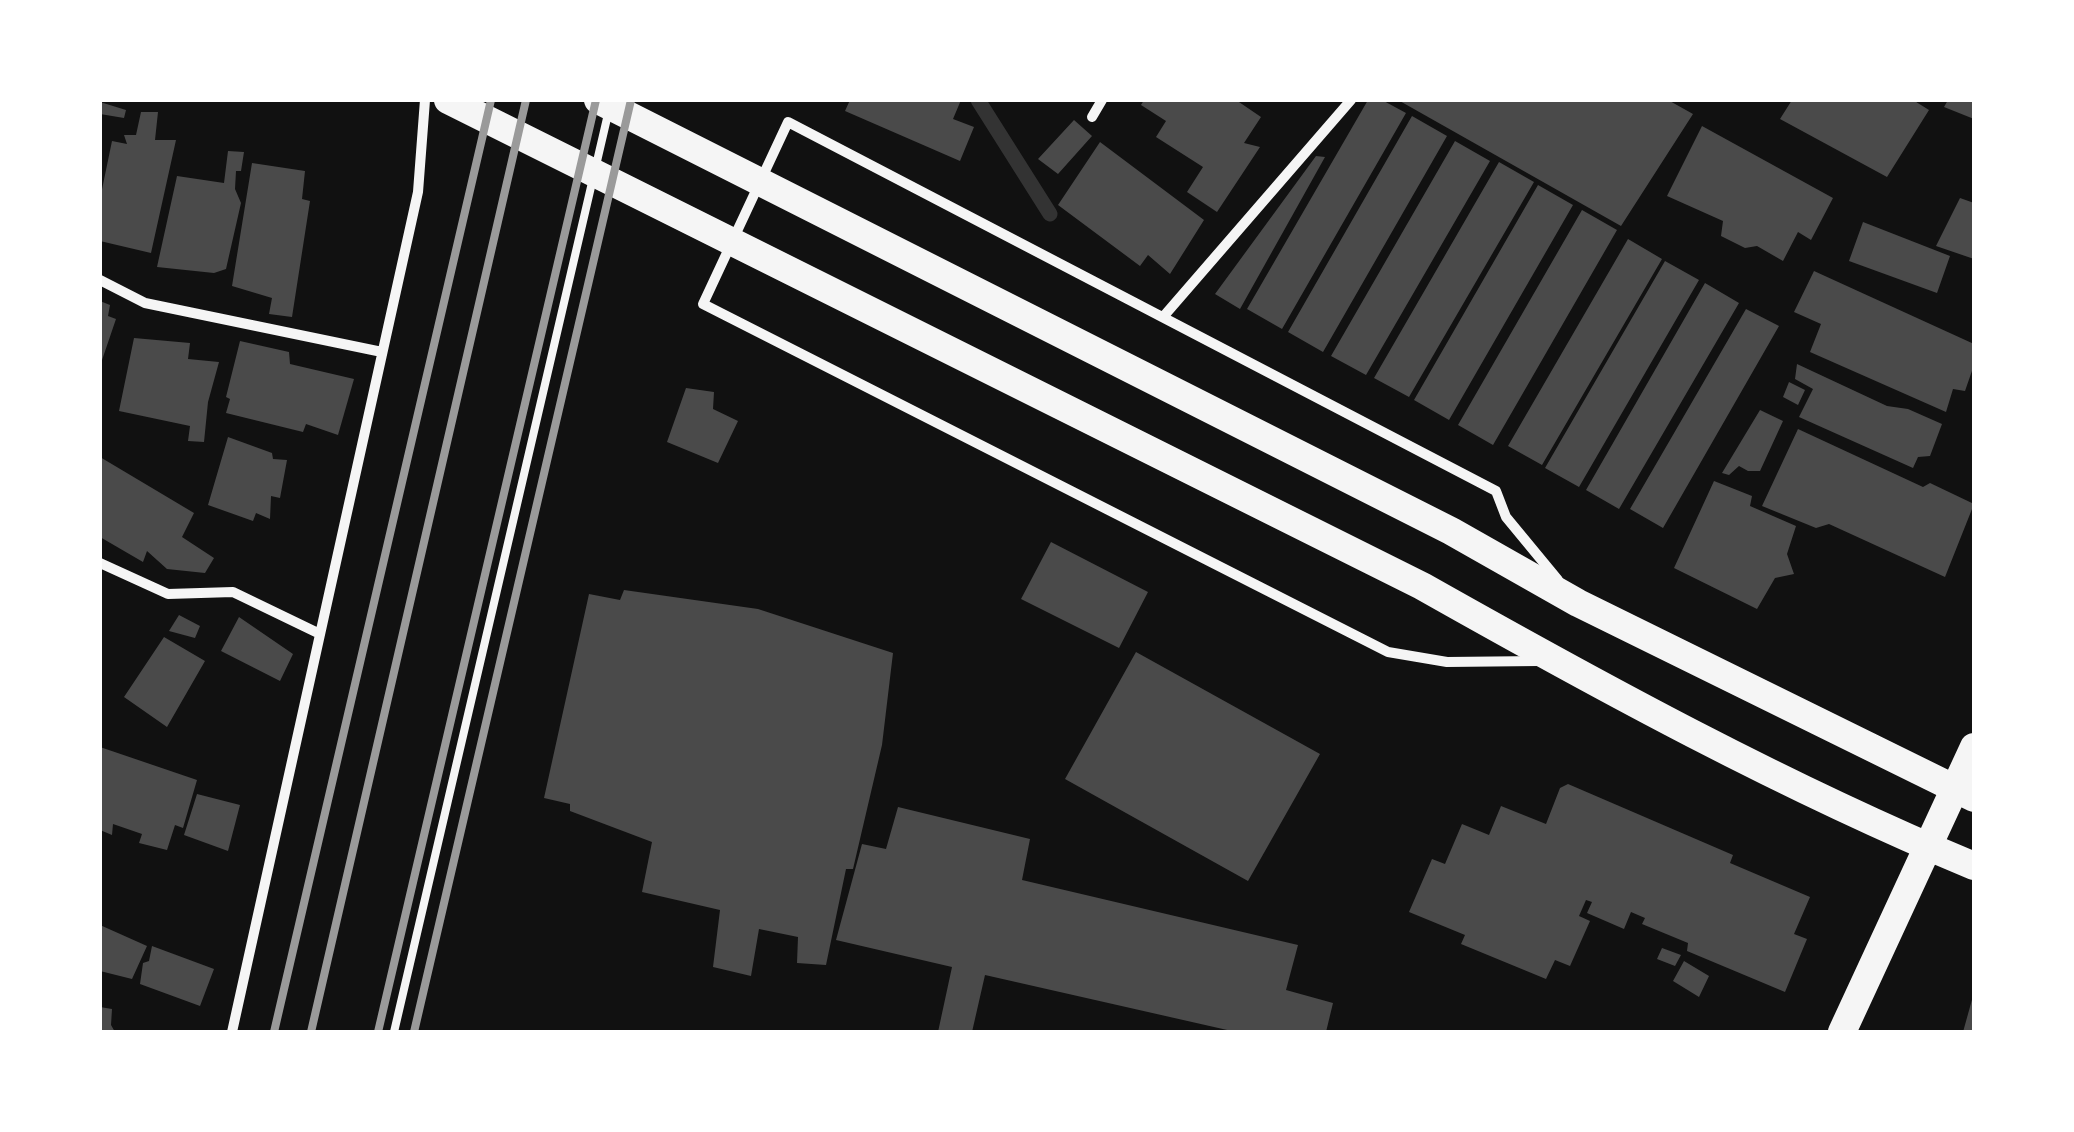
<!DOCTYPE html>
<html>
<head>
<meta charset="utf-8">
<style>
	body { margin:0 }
	#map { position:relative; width:2074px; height:1132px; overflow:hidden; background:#111; font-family:"PT Sans",sans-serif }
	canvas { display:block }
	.frame { position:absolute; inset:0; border:102px solid #fff; pointer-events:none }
</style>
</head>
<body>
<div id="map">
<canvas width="2074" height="1132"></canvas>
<div class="frame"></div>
</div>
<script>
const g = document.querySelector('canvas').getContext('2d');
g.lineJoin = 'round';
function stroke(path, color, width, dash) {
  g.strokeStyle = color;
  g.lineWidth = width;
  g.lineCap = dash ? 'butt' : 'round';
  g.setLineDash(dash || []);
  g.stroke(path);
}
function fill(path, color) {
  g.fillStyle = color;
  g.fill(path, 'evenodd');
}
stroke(new Path2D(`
	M 978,100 L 1050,214`), '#333', 15);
fill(new Path2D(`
	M 850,100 L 961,100 L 953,119 L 974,127 L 960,161 L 845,111 Z
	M 1144,100 L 1236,100 L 1261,117 L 1244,143 L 1260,147 L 1217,212 L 1187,192 L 1203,167 L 1156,137 L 1166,121 L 1141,105 Z
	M 1368,100 L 1382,100 L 1406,113 L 1282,329 L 1247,309 Z
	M 1398,100 L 1668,100 L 1693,114 L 1621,226 Z
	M 1792,100 L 1913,100 L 1929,110 L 1887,177 L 1780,119 Z
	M 1948,100 L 1974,100 L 1974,119 L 1944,107 Z
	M 100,102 L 126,110 L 124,118 L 100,114 Z
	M 141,112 L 158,112 L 155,140 L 176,140 L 151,253 L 100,241 L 100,199 L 112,141 L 127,144 L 124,135 L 136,135 Z
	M 1412,116 L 1447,136 L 1323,352 L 1288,332 Z
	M 1074,120 L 1092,136 L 1058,174 L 1038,159 Z
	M 1702,126 L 1833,198 L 1811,240 L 1798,232 L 1783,261 L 1757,246 L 1745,248 L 1721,236 L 1723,221 L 1667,196 Z
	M 1455,141 L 1490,161 L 1366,375 L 1331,356 Z
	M 1100,142 L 1204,220 L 1170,274 L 1148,255 L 1140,266 L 1058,205 Z
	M 228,151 L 244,152 L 241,171 L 236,171 L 235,189 L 241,203 L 226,269 L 214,273 L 157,267 L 177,176 L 224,183 Z
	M 1316,156 L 1325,157 L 1240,309 L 1215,294 Z
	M 1499,162 L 1534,182 L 1409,397 L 1374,378 Z
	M 252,163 L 305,171 L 302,199 L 310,201 L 292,317 L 269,314 L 272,298 L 232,286 Z
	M 1538,185 L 1573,205 L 1449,420 L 1414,400 Z
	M 1960,198 L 1974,203 L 1974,259 L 1936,246 Z
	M 1582,210 L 1617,230 L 1493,445 L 1458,425 Z
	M 1863,222 L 1950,256 L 1937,293 L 1849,261 Z
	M 1628,239 L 1662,259 L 1542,465 L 1508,446 Z
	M 1665,261 L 1699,280 L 1579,487 L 1545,468 Z
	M 1814,271 L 1974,344 L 1974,365 L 1965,391 L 1953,389 L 1946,412 L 1810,352 L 1821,324 L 1794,312 Z
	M 1705,283 L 1739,303 L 1619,509 L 1586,490 Z
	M 100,301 L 110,305 L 108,316 L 116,319 L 101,363 Z
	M 1746,309 L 1779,326 L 1663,528 L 1630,509 Z
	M 134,338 L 190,343 L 188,359 L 219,362 L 208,402 L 204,442 L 188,441 L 190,426 L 119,411 Z
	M 240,341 L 289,352 L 290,364 L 354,379 L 338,435 L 306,424 L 303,432 L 226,413 L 230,399 L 226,397 Z
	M 1797,364 L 1887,406 L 1908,409 L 1942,424 L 1930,456 L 1918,457 L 1913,468 L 1799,417 L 1813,389 L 1795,379 Z
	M 1789,382 L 1805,390 L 1798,405 L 1783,397 Z
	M 686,388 L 714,392 L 713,409 L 738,421 L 718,463 L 667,442 Z
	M 1760,410 L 1783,421 L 1760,471 L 1748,471 L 1739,466 L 1729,475 L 1722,473 Z
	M 1798,429 L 1923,487 L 1930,483 L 1974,504 L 1945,577 L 1829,524 L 1816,528 L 1762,506 Z
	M 228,437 L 272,453 L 273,459 L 287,460 L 280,498 L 271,496 L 270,519 L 256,513 L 253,521 L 208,505 Z
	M 100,457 L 194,513 L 182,537 L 214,558 L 205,573 L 167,569 L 147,551 L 143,562 L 100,537 Z
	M 1714,481 L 1752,496 L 1750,506 L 1796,526 L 1787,554 L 1794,574 L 1775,578 L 1757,609 L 1674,568 Z
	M 1051,542 L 1148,592 L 1119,648 L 1021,599 Z
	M 624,590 L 758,609 L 893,653 L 882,745 L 853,869 L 846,869 L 826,965 L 797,963 L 798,937 L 759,929 L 751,976 L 713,967 L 720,910 L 642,892 L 652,842 L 570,811 L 570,804 L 544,798 L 589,594 L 620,600 Z
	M 179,615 L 200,626 L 195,638 L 169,631 Z
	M 239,617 L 293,654 L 280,681 L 221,651 Z
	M 164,637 L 205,661 L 167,727 L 124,697 Z
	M 1136,652 L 1320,754 L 1248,881 L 1065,779 Z
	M 100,747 L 197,780 L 183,828 L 175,825 L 167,850 L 139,843 L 142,834 L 113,824 L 112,835 L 100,830 Z
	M 1568,784 L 1733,855 L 1730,863 L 1810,897 L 1794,934 L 1807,939 L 1785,992 L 1687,951 L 1688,943 L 1642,924 L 1645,918 L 1631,912 L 1624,929 L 1587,913 L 1592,902 L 1586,900 L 1579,916 L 1590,921 L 1570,966 L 1555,960 L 1546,979 L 1461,944 L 1465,935 L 1409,912 L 1432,859 L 1445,864 L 1462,824 L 1489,835 L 1501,806 L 1546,824 L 1560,788 Z
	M 197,794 L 240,805 L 228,851 L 184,835 Z
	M 898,807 L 1030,839 L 1022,880 L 1298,945 L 1286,990 L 1333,1003 L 1326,1032 L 1236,1032 L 985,975 L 972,1032 L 938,1032 L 952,967 L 836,940 L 862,844 L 886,849 Z
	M 100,925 L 147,946 L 132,979 L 100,971 Z
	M 152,946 L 214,969 L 200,1006 L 140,984 L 143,963 L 149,961 Z
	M 1662,948 L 1681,955 L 1675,966 L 1657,959 Z
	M 1684,961 L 1709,976 L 1699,997 L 1673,981 Z
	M 1973,996 L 1974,1032 L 1963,1032 Z
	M 100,1007 L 112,1009 L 111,1025 L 115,1032 L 100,1032 Z`), '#4a4a4a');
stroke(new Path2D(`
	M 394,1032 L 608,114`), '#f5f5f5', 8);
stroke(new Path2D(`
	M 1092,117 L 1102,100
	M 100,280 L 145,303 L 382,352
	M 1163,317 L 1351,100
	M 100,563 L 168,594 L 233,592 L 320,634
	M 1539,661 L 1447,662 L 1388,652 L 703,304 L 788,122 L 1496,491 L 1506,517 L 1558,580
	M 232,1032 L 418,192 L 425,100`), '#f5f5f5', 10);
stroke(new Path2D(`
	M 448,100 L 1422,586 C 1601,687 1784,787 1974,866
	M 598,100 L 1451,531 L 1578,603 L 1974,798
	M 1842,1032 L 1974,747`), '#f5f5f5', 28);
stroke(new Path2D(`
	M 274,1032 L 491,100
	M 311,1032 L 526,100
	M 378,1032 L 596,100
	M 414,1032 L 631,100`), '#9a9a9a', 8);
</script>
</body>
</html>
